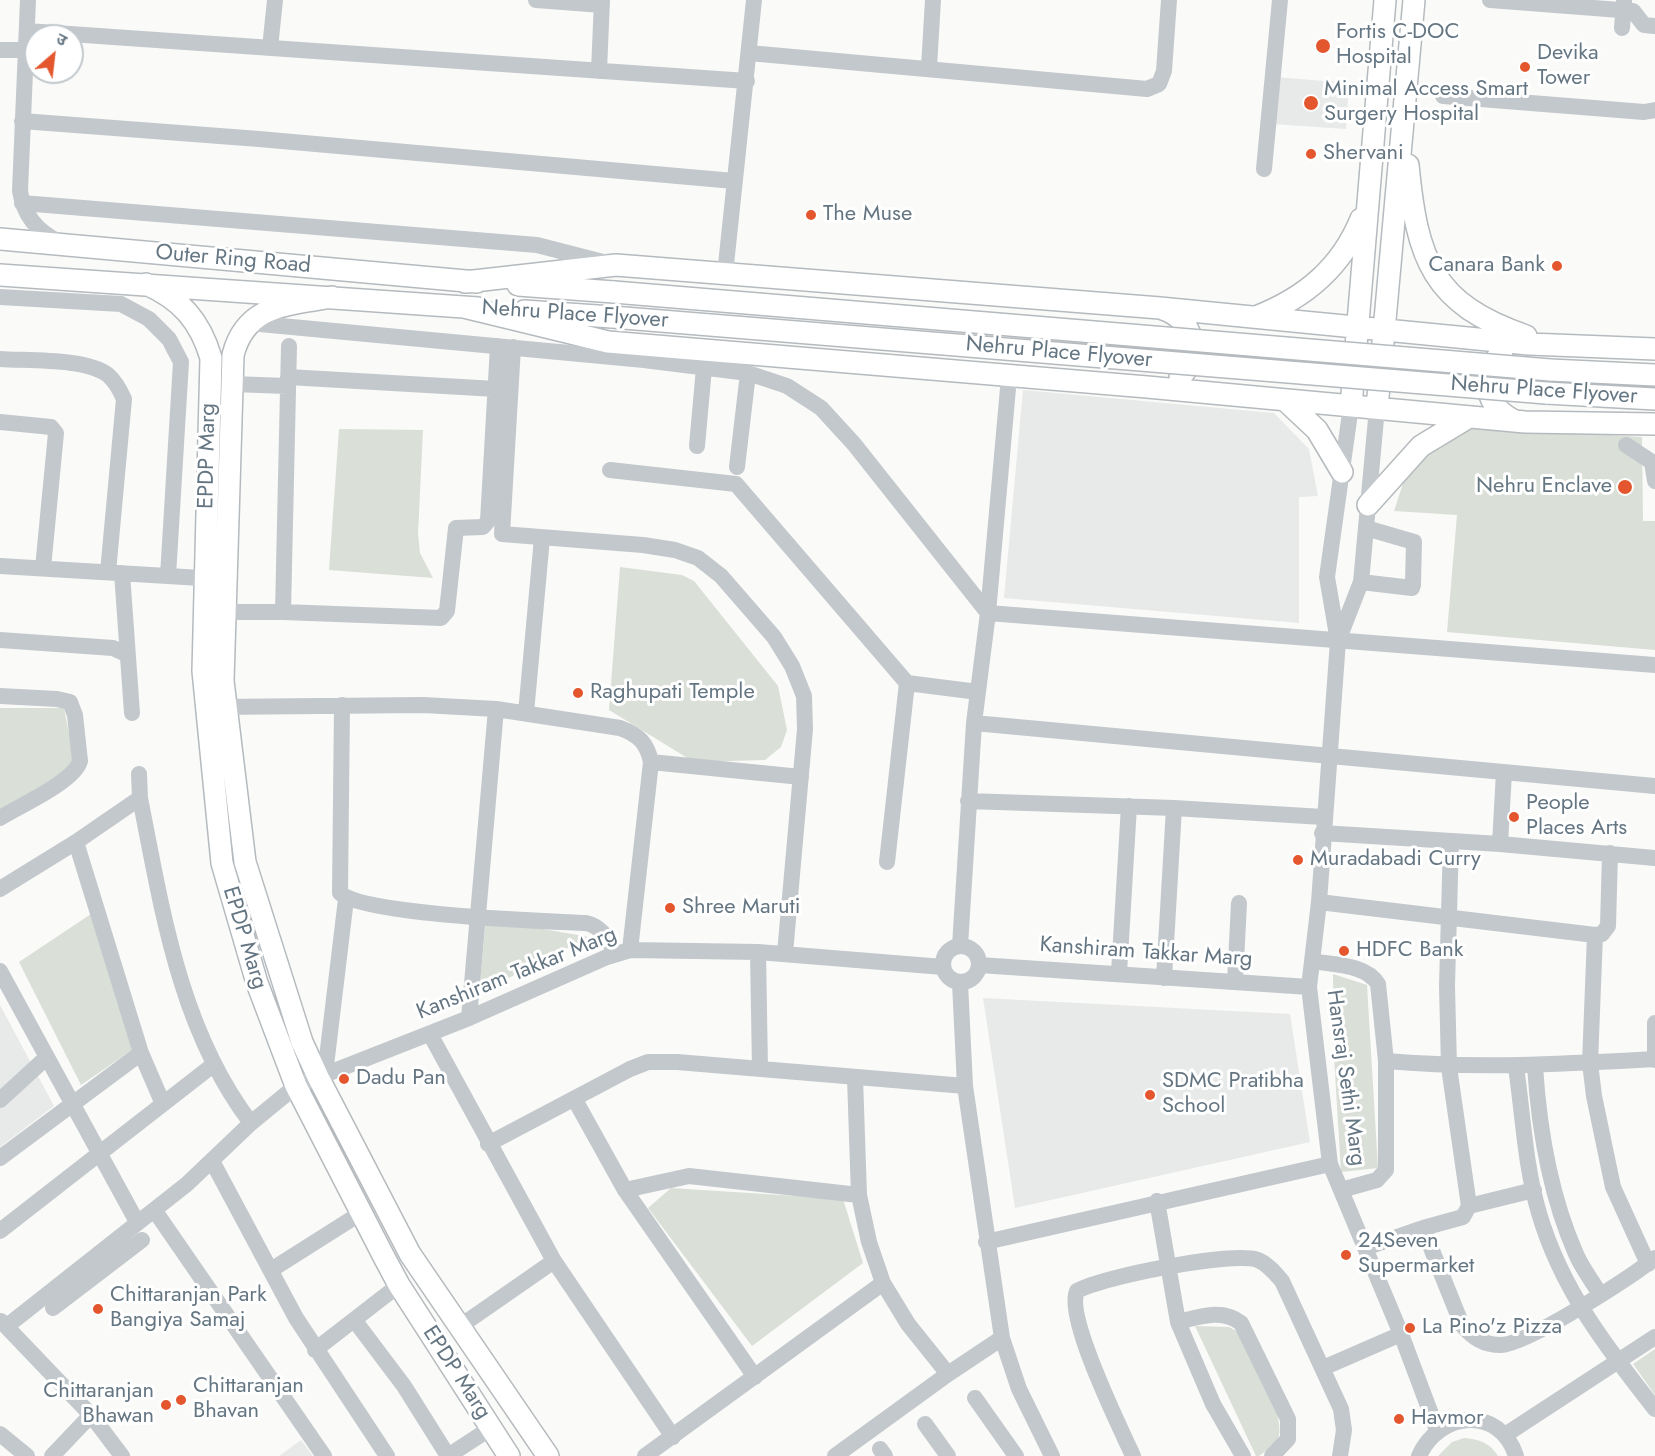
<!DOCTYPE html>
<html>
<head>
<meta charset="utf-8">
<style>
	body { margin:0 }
	#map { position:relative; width:1655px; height:1456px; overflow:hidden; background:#fafaf8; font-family:Jost,"Noto Sans Devanagari",sans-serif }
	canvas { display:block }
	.north { position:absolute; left:24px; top:24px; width:60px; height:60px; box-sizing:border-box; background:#fff; border:2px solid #c1c8cd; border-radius:50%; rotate:28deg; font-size:16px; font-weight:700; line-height:24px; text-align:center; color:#657683 }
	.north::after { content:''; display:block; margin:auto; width:21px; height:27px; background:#e4572e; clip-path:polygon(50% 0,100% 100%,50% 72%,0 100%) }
</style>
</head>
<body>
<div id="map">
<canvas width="1655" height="1456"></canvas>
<div class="north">उ</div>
</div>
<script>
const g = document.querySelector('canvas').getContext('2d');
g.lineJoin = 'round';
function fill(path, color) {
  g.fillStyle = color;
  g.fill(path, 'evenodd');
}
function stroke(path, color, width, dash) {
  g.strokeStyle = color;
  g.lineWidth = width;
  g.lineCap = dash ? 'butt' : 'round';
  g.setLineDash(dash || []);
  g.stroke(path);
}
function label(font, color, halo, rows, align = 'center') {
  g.font = font + ' Jost,sans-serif';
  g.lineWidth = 6;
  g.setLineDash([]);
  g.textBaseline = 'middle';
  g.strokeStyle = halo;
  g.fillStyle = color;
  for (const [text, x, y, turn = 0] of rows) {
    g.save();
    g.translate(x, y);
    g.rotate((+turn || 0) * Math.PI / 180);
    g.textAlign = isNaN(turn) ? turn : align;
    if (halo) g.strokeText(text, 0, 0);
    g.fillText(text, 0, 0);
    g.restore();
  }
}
fill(new Path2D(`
	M 1275,77 L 1349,83 L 1346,129 L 1272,124 Z
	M 1023,390 L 1274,413 L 1309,449 L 1318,496 L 1299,497 L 1299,623 L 1004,598 Z
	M 983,998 L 1290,1014 L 1310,1142 L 1015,1208 Z
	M 0,1005 L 54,1106 L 0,1147 Z
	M 301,1440 L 313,1456 L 279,1456 Z`), '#e8e9e9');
fill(new Path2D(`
	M 1470,426 L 1642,437 L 1643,521 L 1655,521 L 1655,650 L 1447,632 L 1457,515 L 1394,511 L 1408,468 L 1423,452 Z
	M 339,429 L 423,430 L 418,534 L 420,553 L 433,578 L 329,570 Z
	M 620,567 L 682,575 L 694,581 L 778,686 L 787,730 L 781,747 L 765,760 L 694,762 L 609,710 Z
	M 0,708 L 64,708 L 76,768 L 0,809 Z
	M 91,914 L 132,1050 L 81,1085 L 19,962 Z
	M 486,919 L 589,937 L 479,993 Z
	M 1333,974 L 1367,985 L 1378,1168 L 1341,1172 L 1334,1056 Z
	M 671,1188 L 843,1199 L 863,1263 L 752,1346 L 648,1208 Z
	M 1195,1326 L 1229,1327 L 1240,1333 C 1251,1356 1290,1419 1277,1441 C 1273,1447 1264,1452 1259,1456 L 1256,1456 Z
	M 1655,1349 L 1655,1395 L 1633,1364 Z
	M 1464,1438 C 1479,1439 1490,1443 1498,1456 L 1438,1456 L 1452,1442 Z`), '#dadfd7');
const major = new Path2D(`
	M 1408,165 C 1417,259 1432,304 1526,336
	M 0,239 L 477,282
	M 0,275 L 478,308
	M 465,282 L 616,265 L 1160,308 L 1529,344 L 1655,349
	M 146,284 C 181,299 200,321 211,358 L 203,671 L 222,863 L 257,983 L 296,1086 L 384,1257 L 399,1285 L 509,1456
	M 518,285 L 614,292
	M 332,297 C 288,305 246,304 233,355 L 223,681 L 245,862 L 302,1042 L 318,1077 L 410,1254 L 548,1456
	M 464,307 L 608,342 L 1147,387 L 1525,422 L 1655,424
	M 1163,309 C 1193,319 1203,355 1180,377
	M 524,311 L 612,317
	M 1256,317 C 1305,298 1341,268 1361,219
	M 1502,352 C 1479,376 1485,407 1515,421
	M 1550,370 L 1655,375
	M 1546,393 L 1655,399
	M 1285,400 L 1317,430 L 1342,472
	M 1351,406 L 1385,0
	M 1377,408 L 1414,0
	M 1368,505 L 1421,446 L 1469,417`);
stroke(major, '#b5babe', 24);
stroke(new Path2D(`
	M 28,0 L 20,191 C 24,216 37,231 59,242
	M 536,0 L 602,5
	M 1490,0 L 1633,11 L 1644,25 L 1655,26
	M 1622,28 L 1624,1
	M 27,31 L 747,81
	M 270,48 L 275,0
	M 0,50 L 26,50
	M 749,53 L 1147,89 L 1159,84 L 1164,71 L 1169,0
	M 929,67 L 933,0
	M 599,71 L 602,0
	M 1443,96 L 1644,112 L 1655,110
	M 22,121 L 259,139 L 734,181
	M 1264,169 L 1280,0
	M 22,203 L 537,245 L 607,263
	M 725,274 L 754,0
	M 0,297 L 121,304 L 149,319 L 169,339 L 181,362 L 168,576
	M 249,323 L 644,360 L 748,373 L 787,386 L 821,408 L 854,444 L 988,613 L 1655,665
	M 289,346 L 283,612 L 441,618 L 447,611 L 456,528 L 483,527 L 488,521 L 498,346
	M 513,347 L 502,534 L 643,545 L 675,550 L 698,558 L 721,576 L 774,637 L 792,666 L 804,696 L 805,729 L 785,953
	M 0,359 C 27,361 87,358 108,375 C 116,382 120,390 124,399 L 108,572
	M 288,377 L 496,389
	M 232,384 L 287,386
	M 1351,406 L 1327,577 L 1338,641 L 1319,902 L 1309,987 L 1330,1164 L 1401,1334 L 1437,1430
	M 0,422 L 51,427 L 56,433 L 43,568
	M 1626,445 L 1652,462
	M 697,446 L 704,368
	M 1655,462 L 1652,462 L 1655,481
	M 737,467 L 748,373
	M 610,470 L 736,484 L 907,683 L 887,862
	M 0,566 L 218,579
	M 122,573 L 132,713
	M 1361,582 L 1412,588 L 1413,585 L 1414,542 L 1366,528
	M 225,612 L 283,612
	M 0,640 L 113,648 L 126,654
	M 1338,641 L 1361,582 L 1377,408
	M 907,683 L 978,692
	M 0,696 L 57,699 L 70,702 L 75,715 L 80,761 C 74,782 19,806 0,818
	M 342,705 L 340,893 C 365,915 543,921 586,923 C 603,927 608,940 616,954
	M 216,707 L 423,705 L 496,709 L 620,728 C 639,735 647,743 651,762 L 630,950
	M 526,713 L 542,538
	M 974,723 L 1655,786
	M 651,762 L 801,777
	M 139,774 L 140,798 C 162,910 180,1030 251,1123
	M 968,801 L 1174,808 L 1323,817
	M 1322,833 L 1500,844 L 1655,858
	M 1500,844 L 1504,772
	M 1610,853 L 1608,926 L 1602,934 L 1595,935 L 1590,1063 L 1594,1096 L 1613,1187 L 1648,1264
	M 0,889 L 76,842 L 140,798
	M 1319,902 L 1595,935
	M943 964a18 18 0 1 1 36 0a18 18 0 1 1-36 0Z
	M 960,946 L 974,723 L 988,613 L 1009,377
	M 758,952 L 760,1069
	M 1312,961 C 1334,965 1366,964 1378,984 L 1386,1061 L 1386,1170 L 1377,1180 L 1341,1190
	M 979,965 L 1309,987
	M 0,971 L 137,1222
	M 1119,973 L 1129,806
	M 1164,978 L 1174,808
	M 1235,982 L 1239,903
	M 960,983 L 965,1086 L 1002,1338 L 1019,1389 L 1052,1456
	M 469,1018 L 496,709
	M 1655,1023 L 1655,1060
	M 430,1034 L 554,1261 L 673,1437
	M 141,1053 L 163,1104
	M 1386,1061 C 1477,1069 1564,1064 1655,1059
	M 1535,1066 C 1539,1130 1550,1195 1576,1254 C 1582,1268 1592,1281 1600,1294
	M 1516,1067 C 1523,1115 1525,1166 1539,1213 C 1561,1289 1607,1348 1655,1409
	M 325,1074 L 346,899
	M 855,1078 L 859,1195 L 869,1242 L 883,1283 L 908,1324 L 948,1374
	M 0,1100 L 47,1057
	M 575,1100 L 625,1190 L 755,1377
	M 488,1144 L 630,1069 L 648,1062 L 677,1062 L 965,1086
	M 0,1158 L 141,1053 L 76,842
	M 212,1161 L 296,1318 L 387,1456
	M 625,1190 L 689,1176 L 859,1195
	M 1157,1201 L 1178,1322 L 1213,1404 L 1243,1456
	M 1469,1206 L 1534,1190
	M 155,1211 L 324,1456
	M 1423,1228 L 1463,1217 L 1469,1206 L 1449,1067 L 1447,986 L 1451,841
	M 0,1231 L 213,1065
	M 986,1242 L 1330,1164
	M 1365,1248 L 1423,1228 L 1462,1325 C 1473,1338 1484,1345 1501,1345 C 1528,1344 1631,1277 1655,1258
	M 271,1270 L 361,1213
	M 53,1308 L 142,1240
	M 1,1321 L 91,1415 L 122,1456
	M 355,1321 L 404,1386 L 448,1456
	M 1178,1322 C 1199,1317 1222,1308 1241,1323 L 1288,1419 L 1288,1439 L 1272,1456
	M 7,1326 L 187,1184 L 251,1123 L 296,1086 L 469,1018 L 607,957 L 630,950 L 758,952 L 943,967
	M 459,1327 L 554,1261
	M 315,1350 L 399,1285
	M 1323,1368 L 1401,1334
	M 975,1398 L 1016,1456
	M 925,1424 L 948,1456
	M 0,1434 L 27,1456
	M 1505,1435 L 1655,1337
	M 880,1449 L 885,1456
	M 52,1456 L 91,1415
	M 448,1456 L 491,1428
	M 645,1456 L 883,1283
	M 835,1456 L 948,1374 L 1002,1338
	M 1133,1456 C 1120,1427 1065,1317 1077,1291 C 1101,1277 1232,1251 1258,1260 C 1268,1264 1275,1273 1282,1281 L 1341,1409 L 1344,1430 L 1340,1456
	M 1419,1456 C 1439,1411 1500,1405 1516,1456`), '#c3c8cc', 16);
stroke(major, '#fff', 21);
const majorBridge = new Path2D(`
	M 614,292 L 1550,370
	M 612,317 L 1546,393`);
stroke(majorBridge, '#b5babe', 24, []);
stroke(majorBridge, '#fff', 21);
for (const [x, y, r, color] of [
	[1323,46,8,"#e4572e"],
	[1525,67,6,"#e4572e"],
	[1311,103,8,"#e4572e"],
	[1311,154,6,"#e4572e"],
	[811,215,6,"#e4572e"],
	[1557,266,6,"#e4572e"],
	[1625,487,8,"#e4572e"],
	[578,693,6,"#e4572e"],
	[1514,817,6,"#e4572e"],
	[1298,860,6,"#e4572e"],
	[670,908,6,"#e4572e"],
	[1344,951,6,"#e4572e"],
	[344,1079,6,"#e4572e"],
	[1150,1095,6,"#e4572e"],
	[1346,1255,6,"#e4572e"],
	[98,1309,6,"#e4572e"],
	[1410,1328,6,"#e4572e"],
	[181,1400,6,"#e4572e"],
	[166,1405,6,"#e4572e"],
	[1399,1419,6,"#e4572e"]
]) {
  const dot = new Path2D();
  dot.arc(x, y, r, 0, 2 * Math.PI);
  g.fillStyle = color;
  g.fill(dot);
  stroke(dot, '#fff', 2);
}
label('22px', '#657683', '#fff', [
	["Fortis C-DOC",1336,33],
	["Hospital",1336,58],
	["Devika",1537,54],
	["Tower",1537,79],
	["Minimal Access Smart",1324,90],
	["Surgery Hospital",1324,115],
	["Shervani",1323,154],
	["The Muse",823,215],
	["Canara Bank",1545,266,"right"],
	["Nehru Enclave",1612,487,"right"],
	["Raghupati Temple",590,693],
	["People",1526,804],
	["Places Arts",1526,829],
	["Muradabadi Curry",1310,860],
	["Shree Maruti",682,908],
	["HDFC Bank",1356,951],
	["Dadu Pan",356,1079],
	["SDMC Pratibha",1162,1082],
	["School",1162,1107],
	["24Seven",1358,1242],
	["Supermarket",1358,1267],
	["Chittaranjan Park",110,1296],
	["Bangiya Samaj",110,1321],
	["La Pino'z Pizza",1422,1328],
	["Chittaranjan",193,1387],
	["Bhavan",193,1412],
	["Chittaranjan",154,1392,"right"],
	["Bhawan",154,1417,"right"],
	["Havmor",1411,1419]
], 'left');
label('22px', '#657683', '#fff', [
	["Outer Ring Road",233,260,5],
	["Nehru Place Flyover",575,315,4],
	["Nehru Place Flyover",1059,353,5],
	["Nehru Place Flyover",1544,391,4],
	["EPDP Marg",208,456,-89],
	["EPDP Marg",244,938,73],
	["Kanshiram Takkar Marg",1146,953,4],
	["Kanshiram Takkar Marg",517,974,-22],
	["Hansraj Sethi Marg",1345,1078,82],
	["EPDP Marg",456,1373,57]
]);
</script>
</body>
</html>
